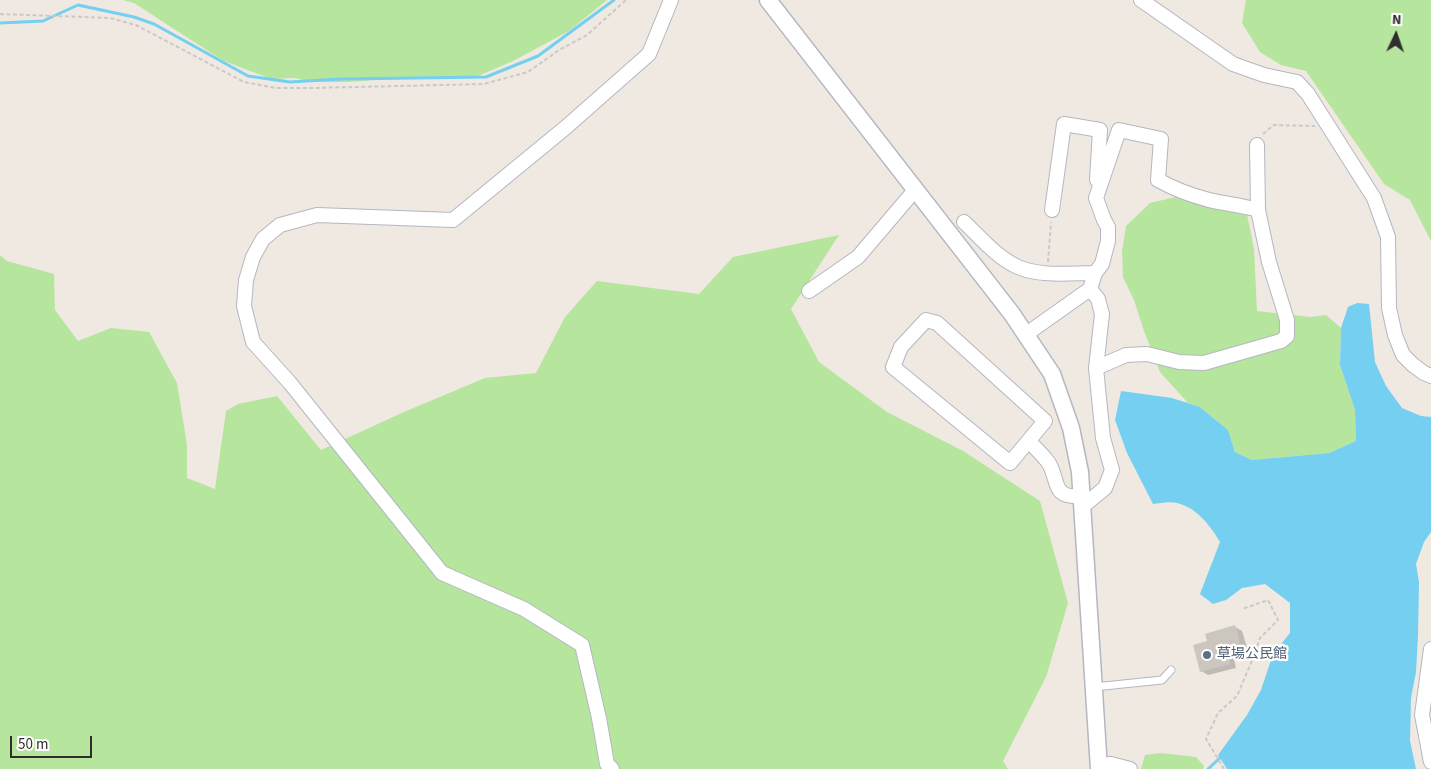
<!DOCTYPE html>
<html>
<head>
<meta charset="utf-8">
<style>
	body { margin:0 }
	#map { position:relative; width:1431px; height:769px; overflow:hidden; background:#efe9e1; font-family:"Source Sans 3",sans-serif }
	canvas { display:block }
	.north { position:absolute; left:1371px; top:10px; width:50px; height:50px; -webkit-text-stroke:4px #fff; paint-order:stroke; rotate:3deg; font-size:14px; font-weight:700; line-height:20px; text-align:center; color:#2e2e2e }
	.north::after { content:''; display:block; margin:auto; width:18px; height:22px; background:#2e2e2e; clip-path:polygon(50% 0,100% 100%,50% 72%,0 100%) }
	.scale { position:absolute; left:10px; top:736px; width:82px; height:22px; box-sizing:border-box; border:2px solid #2e2e2e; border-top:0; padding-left:6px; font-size:15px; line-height:18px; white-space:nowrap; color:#2e2e2e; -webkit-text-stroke:4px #fff; paint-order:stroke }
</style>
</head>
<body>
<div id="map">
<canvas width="1431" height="769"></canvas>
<div class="north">N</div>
<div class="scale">50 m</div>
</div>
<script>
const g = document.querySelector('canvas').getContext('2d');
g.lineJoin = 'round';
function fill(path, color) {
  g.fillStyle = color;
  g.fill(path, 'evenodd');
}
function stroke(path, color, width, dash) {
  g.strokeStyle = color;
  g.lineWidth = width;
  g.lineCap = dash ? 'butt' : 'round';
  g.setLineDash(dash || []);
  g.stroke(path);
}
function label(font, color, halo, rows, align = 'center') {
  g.font = font + ' "Source Sans 3","Noto Sans JP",sans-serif';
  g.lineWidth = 4.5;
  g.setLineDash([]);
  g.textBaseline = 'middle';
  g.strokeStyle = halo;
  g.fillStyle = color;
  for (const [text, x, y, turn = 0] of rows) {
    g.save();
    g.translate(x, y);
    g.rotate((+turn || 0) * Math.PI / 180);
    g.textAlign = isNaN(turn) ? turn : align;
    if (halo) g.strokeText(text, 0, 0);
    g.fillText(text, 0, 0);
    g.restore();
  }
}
fill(new Path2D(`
	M 123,0 L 607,0 L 569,31 L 513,61 L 476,77 L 389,79 L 348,82 L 310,82 L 295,78 L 272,79 L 250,71 L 222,60 L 134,3 Z
	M 1246,0 L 1431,0 L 1431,241 L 1410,200 L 1384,184 L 1306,71 L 1281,65 L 1260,52 L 1242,23 Z
	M 1180,196 L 1247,214 L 1254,249 L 1257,311 L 1311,317 L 1326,315 L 1341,328 L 1340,365 L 1355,410 L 1356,441 L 1329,453 L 1252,460 L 1235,452 L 1228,430 L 1200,407 L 1188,403 L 1160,372 L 1144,331 L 1134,300 L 1123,277 L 1122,252 L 1126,226 L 1150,203 Z
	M 839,235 L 791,309 L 819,362 L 887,412 L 963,451 L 1040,501 L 1068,603 L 1046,677 L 1003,761 L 1008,769 L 0,769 L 0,255 L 7,261 L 54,274 L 55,310 L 78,341 L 111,328 L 149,332 L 177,383 L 187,445 L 187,478 L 215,489 L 226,411 L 238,404 L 277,396 L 321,450 L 404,412 L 485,378 L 536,373 L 565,317 L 597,281 L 699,294 L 733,257 Z
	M 1161,753 L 1196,757 L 1204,766 L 1203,769 L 1141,769 L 1145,755 Z`), '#b6e59e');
fill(new Path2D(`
	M 1357,303 L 1369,304 L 1375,362 L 1386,386 L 1402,408 L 1421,416 L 1431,417 L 1431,532 L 1424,542 L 1416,564 L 1419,582 L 1418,636 L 1416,672 L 1411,698 L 1410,741 L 1416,769 L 1227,769 L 1218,755 L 1247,715 L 1261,690 L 1273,654 L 1290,633 L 1290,603 L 1265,584 L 1242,588 L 1226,600 L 1213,604 L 1200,594 L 1220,542 C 1210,525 1197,508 1177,503 C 1170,501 1160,503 1153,504 L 1127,453 L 1115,420 L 1121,391 L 1172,398 L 1200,407 L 1228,430 L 1235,452 L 1252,460 L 1329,453 L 1356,441 L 1355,410 L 1340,365 L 1341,328 L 1348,307 Z`), '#75cff0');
fill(new Path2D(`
	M 1235,627 L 1242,631 L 1247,647 L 1232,651 L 1236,668 L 1208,675 L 1201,671 L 1209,642 Z`), '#0003');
stroke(new Path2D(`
	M 0,23 L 43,21 L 78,5 L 134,17 L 154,24 L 248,76 L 290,82 L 341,79 L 486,77 L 538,56 L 614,0
	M 1208,769 L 1222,756`), '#75cff0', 3);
fill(new Path2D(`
	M 1235,625 L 1240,643 L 1225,647 L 1230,664 L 1200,672 L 1193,645 L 1207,641 L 1205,634 Z`), '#cbc7bf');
const service = new Path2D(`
	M 1094,687 L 1162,680 L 1171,670`);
const minor = new Path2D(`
	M 1141,0 L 1233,64 L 1264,75 L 1297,82 L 1308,94 L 1374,198 L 1388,237 L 1389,308 L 1395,335 L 1403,355 L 1413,365 L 1424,373 L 1431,376
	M 1052,210 L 1064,124 L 1100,130 L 1097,180
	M 964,222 C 980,237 997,258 1018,267 C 1041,277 1071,273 1095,273
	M 809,291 L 858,257 L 915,190
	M 926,320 L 937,323 L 1045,421 L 1010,463 L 893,367 L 901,347 Z
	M 1025,335 L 1090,289 L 1095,273 L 1102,264 L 1108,241 L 1108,227 L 1104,220 L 1096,198 L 1119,130 L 1161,139 L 1158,180 C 1174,189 1190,195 1209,200 C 1225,204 1242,205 1258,210
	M 1096,368 L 1126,355 L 1147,354 L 1179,362 L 1204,363 L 1281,341 L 1287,336 L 1287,320 L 1269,262 L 1258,210 L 1257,145
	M 1029,441 C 1035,448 1042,454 1048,462 C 1060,480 1050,499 1082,496
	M 1083,506 L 1105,488 L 1112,470 L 1103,438 L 1096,368 L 1102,314 L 1098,299 L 1090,289
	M 1431,649 L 1422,715 L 1431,762
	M 1099,765 L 1111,764 L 1130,769
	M 612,769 L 607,764 L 599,718 L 582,645 L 524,609 L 442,573 L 290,383 L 253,342 L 244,306 L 246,280 L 253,257 L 263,239 L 280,225 L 317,215 L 453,220 L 565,128 L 649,54 L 671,0`);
const tertiary = new Path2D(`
	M 768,0 L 1012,314 L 1052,374 L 1071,428 L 1080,472 L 1099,769`);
stroke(service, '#b4b7c1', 9);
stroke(minor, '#b4b7c1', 16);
stroke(tertiary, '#b4b7c1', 19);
stroke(new Path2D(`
	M 0,14 L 110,18 L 136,25 L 244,82 L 276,88 L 311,88 L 484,84 L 528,72 L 559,50 L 587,35 L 626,0
	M 1263,134 L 1274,125 L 1315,126
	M 1048,262 L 1051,222
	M 1224,769 L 1206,739 L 1218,713 L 1237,696 L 1251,663 L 1260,638 L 1278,620 L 1268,600 L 1242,609`), '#c9c9c9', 2, [4, 2.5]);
stroke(service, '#fff', 7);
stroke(minor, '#fff', 14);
stroke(tertiary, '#fff', 16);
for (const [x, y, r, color] of [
	[1207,655,5,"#5c6f8a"]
]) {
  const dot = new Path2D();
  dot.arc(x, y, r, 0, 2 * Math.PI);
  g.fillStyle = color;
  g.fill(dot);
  stroke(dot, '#fff', 2);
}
label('14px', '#4e5e75', '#fff', [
	["草場公民館",1217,655]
], 'left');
</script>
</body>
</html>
